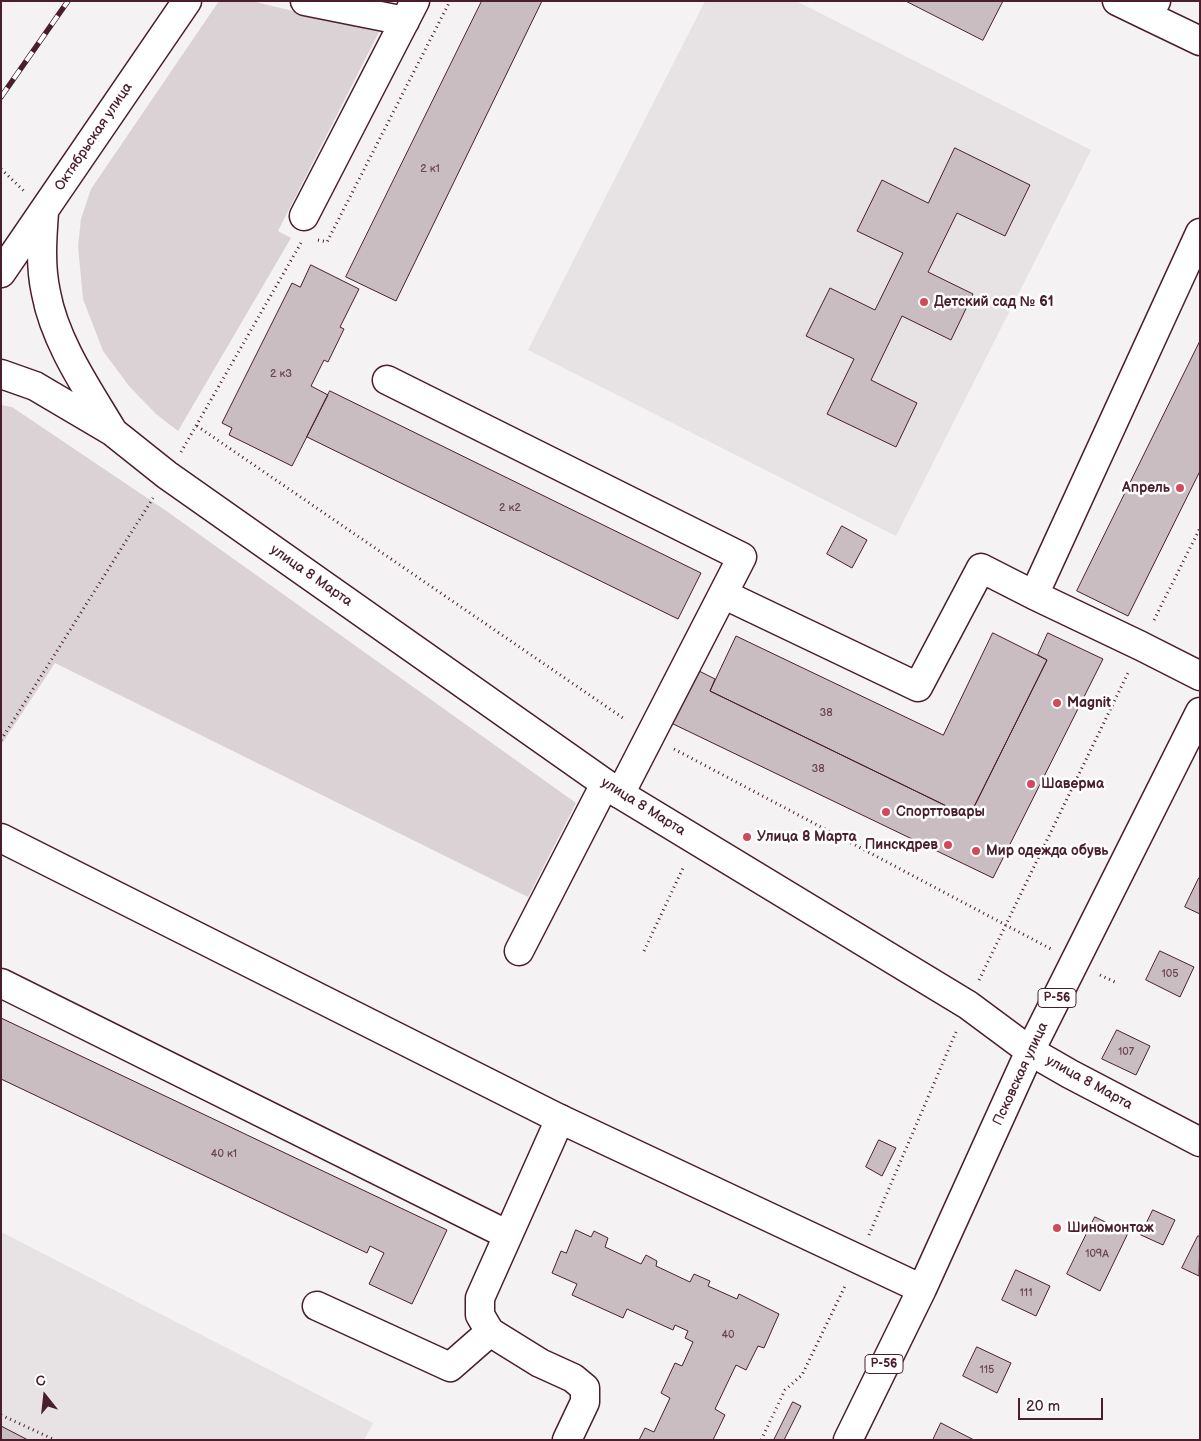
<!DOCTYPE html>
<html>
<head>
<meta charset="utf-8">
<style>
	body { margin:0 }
	#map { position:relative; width:1201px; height:1441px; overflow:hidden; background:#f4f2f2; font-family:"Balsamiq Sans",sans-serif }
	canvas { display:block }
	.frame { position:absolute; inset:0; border:2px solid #4a1f2b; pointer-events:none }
	.north { position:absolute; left:20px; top:1371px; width:50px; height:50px; -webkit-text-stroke:4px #fff; paint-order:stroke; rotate:344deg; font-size:14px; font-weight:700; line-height:20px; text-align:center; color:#4a1f2b }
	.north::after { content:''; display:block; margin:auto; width:18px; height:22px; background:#4a1f2b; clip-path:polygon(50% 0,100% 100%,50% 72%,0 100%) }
	.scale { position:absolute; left:1018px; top:1398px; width:85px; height:22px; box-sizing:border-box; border:2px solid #4a1f2b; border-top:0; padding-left:6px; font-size:15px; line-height:18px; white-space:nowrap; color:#4a1f2b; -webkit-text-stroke:4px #fff; paint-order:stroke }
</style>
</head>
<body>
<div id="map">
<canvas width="1201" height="1441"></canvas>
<div class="frame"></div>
<div class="north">С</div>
<div class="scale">20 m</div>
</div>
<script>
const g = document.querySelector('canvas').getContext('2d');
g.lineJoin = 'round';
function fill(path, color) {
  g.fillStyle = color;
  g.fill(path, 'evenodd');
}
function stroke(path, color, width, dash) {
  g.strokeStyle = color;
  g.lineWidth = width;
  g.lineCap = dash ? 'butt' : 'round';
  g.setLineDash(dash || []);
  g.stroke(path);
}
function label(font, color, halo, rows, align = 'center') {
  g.font = font + ' "Balsamiq Sans",sans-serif';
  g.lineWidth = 5;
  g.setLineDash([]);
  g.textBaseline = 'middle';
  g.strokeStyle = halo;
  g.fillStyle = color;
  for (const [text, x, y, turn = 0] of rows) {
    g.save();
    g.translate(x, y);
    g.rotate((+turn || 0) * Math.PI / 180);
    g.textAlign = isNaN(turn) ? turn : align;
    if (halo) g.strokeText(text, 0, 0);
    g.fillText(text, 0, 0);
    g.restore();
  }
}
fill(new Path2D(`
	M 705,1 L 796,1 L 1091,150 L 896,536 L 528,350 Z
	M 1,1232 L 373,1423 L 364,1440 L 1,1440 Z`), '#e7e2e3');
fill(new Path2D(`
	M 219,1 L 252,1 L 379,32 L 278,231 L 291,238 L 178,431 L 156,414 L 129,386 L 103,351 L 83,299 L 78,246 L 81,219 L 91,189 Z
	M 1,405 L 12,407 L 165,510 L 576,803 L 528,897 L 55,663 L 1,745 Z`), '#dbd2d5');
const building = new Path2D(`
	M 482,1 L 542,1 L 396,301 L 346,277 Z
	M 906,1 L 1003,1 L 983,40 Z
	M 955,148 L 1030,185 L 1005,236 L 957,213 L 928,272 L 973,294 L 951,340 L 902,316 L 871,380 L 917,403 L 896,447 L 827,414 L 854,359 L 806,336 L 830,288 L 875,310 L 903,253 L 857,231 L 882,180 L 928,203 Z
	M 311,265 L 359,289 L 340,327 L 344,329 L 328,362 L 324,360 L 311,386 L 328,395 L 292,466 L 229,435 L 232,428 L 222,423 L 292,283 L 300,287 Z
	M 1200,341 L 1200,471 L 1128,616 L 1077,591 Z
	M 330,391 L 701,573 L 678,619 L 307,437 Z
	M 842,526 L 867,540 L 852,568 L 827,554 Z
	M 993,633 L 1047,660 L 969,817 L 710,691 L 736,636 L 943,735 Z
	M 1048,633 L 1103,659 L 993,878 L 667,721 L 693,668 L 715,679 L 710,691 L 969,817 L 1047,660 L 1038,655 Z
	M 1199,878 L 1200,878 L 1200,914 L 1185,907 Z
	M 1160,951 L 1194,967 L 1180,997 L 1146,980 Z
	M 1,1018 L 447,1230 L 412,1304 L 369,1284 L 384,1253 L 370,1246 L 367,1253 L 1,1079 Z
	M 1117,1030 L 1150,1046 L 1136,1075 L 1102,1059 Z
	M 879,1140 L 896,1148 L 882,1176 L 866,1167 Z
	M 1153,1210 L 1175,1220 L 1163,1245 L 1141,1235 Z
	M 1095,1217 L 1128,1233 L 1100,1291 L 1067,1274 Z
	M 576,1230 L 591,1237 L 594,1231 L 608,1238 L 605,1247 L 641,1264 L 646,1255 L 657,1261 L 656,1266 L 690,1282 L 694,1274 L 710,1281 L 708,1286 L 737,1299 L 739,1294 L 779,1314 L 764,1348 L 758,1346 L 746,1370 L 736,1365 L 715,1409 L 725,1415 L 713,1440 L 639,1440 L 645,1428 L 654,1432 L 670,1398 L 661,1393 L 675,1363 L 682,1366 L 693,1342 L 685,1338 L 688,1331 L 675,1325 L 673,1330 L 627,1309 L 623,1318 L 572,1295 L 577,1284 L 552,1273 L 561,1251 L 566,1253 Z
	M 1198,1236 L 1200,1236 L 1199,1276 L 1182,1268 Z
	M 1016,1270 L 1050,1286 L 1036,1316 L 1002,1300 Z
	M 977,1347 L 1011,1363 L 997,1393 L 963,1376 Z
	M 793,1402 L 801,1406 L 784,1440 L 774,1440 Z
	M 941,1423 L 974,1440 L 933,1440 Z
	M 1,1426 L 28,1440 L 1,1440 Z`);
fill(building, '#cabdc1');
stroke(building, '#4a1f2b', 1);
const minor = new Path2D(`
	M 305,1 L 405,21
	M 1117,1 L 1148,16
	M 1156,1 L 1148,16 L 1200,41
	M 304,216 L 415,1
	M 1200,233 L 1034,595 L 1141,646 L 1200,676
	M 387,380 L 742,557 L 620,794
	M 723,594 L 918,687 L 981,568 L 1034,595
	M 519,951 L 605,784
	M 1,983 L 508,1235
	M 1030,1051 L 1070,1074 L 1200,1142
	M 560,1119 L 480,1298 L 480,1315 L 490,1332 L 540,1363 L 573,1378 L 585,1388 L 585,1402 L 567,1440
	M 317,1306 L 450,1367 L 490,1332`);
const major = new Path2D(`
	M 44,212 C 42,239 40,266 46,293 C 55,342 87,388 112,430
	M 1,273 L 187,1
	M 1,374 L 35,386 L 113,432 L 167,475 L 620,794 L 968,1005 L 1030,1051
	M 1,838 L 560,1119 L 922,1289
	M 848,1440 L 922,1289 L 1030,1051 L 1200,712`);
stroke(minor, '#4a1f2b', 31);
stroke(major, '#4a1f2b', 31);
stroke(new Path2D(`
	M 1,169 L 24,191
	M 318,240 L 327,242 L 450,1
	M 197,426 L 626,720
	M 181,452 L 301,243
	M 1154,620 L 1200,528
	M 1,740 L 153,498
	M 674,749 L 1051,949
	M 644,951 L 684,866
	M 1100,975 L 1115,982
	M 979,980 L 1129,671
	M 869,1235 L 956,1032
	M 1,1415 L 55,1440
	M 761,1440 L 785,1390 L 802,1375 L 846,1284`), '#4a1f2b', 3, [1, 4]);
stroke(minor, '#fff', 28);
stroke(major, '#fff', 28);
const rail = new Path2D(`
	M 1,97 L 68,1`);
stroke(rail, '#4a1f2b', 5.5);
stroke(rail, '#fff', 4, [11]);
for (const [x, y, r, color] of [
	[924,302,5,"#d1495b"],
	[1180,488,5,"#d1495b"],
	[1057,703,5,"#d1495b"],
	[1031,784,5,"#d1495b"],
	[886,812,5,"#d1495b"],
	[747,837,5,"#d1495b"],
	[948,845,5,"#d1495b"],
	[976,851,5,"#d1495b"],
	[1057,1228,5,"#d1495b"]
]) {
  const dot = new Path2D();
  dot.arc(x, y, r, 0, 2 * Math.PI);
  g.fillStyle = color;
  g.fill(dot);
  stroke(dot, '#fff', 2);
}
label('11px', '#6a4650', null, [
	["2 к1",430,169],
	["2 к3",281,374],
	["2 к2",510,508],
	["38",826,713],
	["38",818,769],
	["105",1170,974],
	["107",1126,1052],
	["40 к1",224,1154],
	["109А",1097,1254],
	["111",1026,1293],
	["40",728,1335],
	["115",987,1370]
]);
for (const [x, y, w] of [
	[1057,998,38],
	[884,1364,38]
]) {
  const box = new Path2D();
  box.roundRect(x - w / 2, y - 9.5, w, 19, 4);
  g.fillStyle = '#fff';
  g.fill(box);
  stroke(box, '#4a1f2b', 1);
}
label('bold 12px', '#4a1f2b', null, [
	["Р-56",1057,998],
	["Р-56",884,1364]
]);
label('14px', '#4a1f2b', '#fff', [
	["Октябрьская улица",94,137,-56],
	["улица 8 Марта",311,576,35],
	["улица 8 Марта",643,807,32],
	["Псковская улица",1021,1074,-65],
	["улица 8 Марта",1089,1083,29]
]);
label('bold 14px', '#4a1f2b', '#fff', [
	["Детский сад № 61",934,302],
	["Апрель",1170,488,"right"],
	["Magnit",1067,703],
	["Шаверма",1041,784],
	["Спорттовары",896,812],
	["Улица 8 Марта",757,837],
	["Пинскдрев",938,845,"right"],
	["Мир одежда обувь",986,851],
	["Шиномонтаж",1067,1228]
], 'left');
</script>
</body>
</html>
